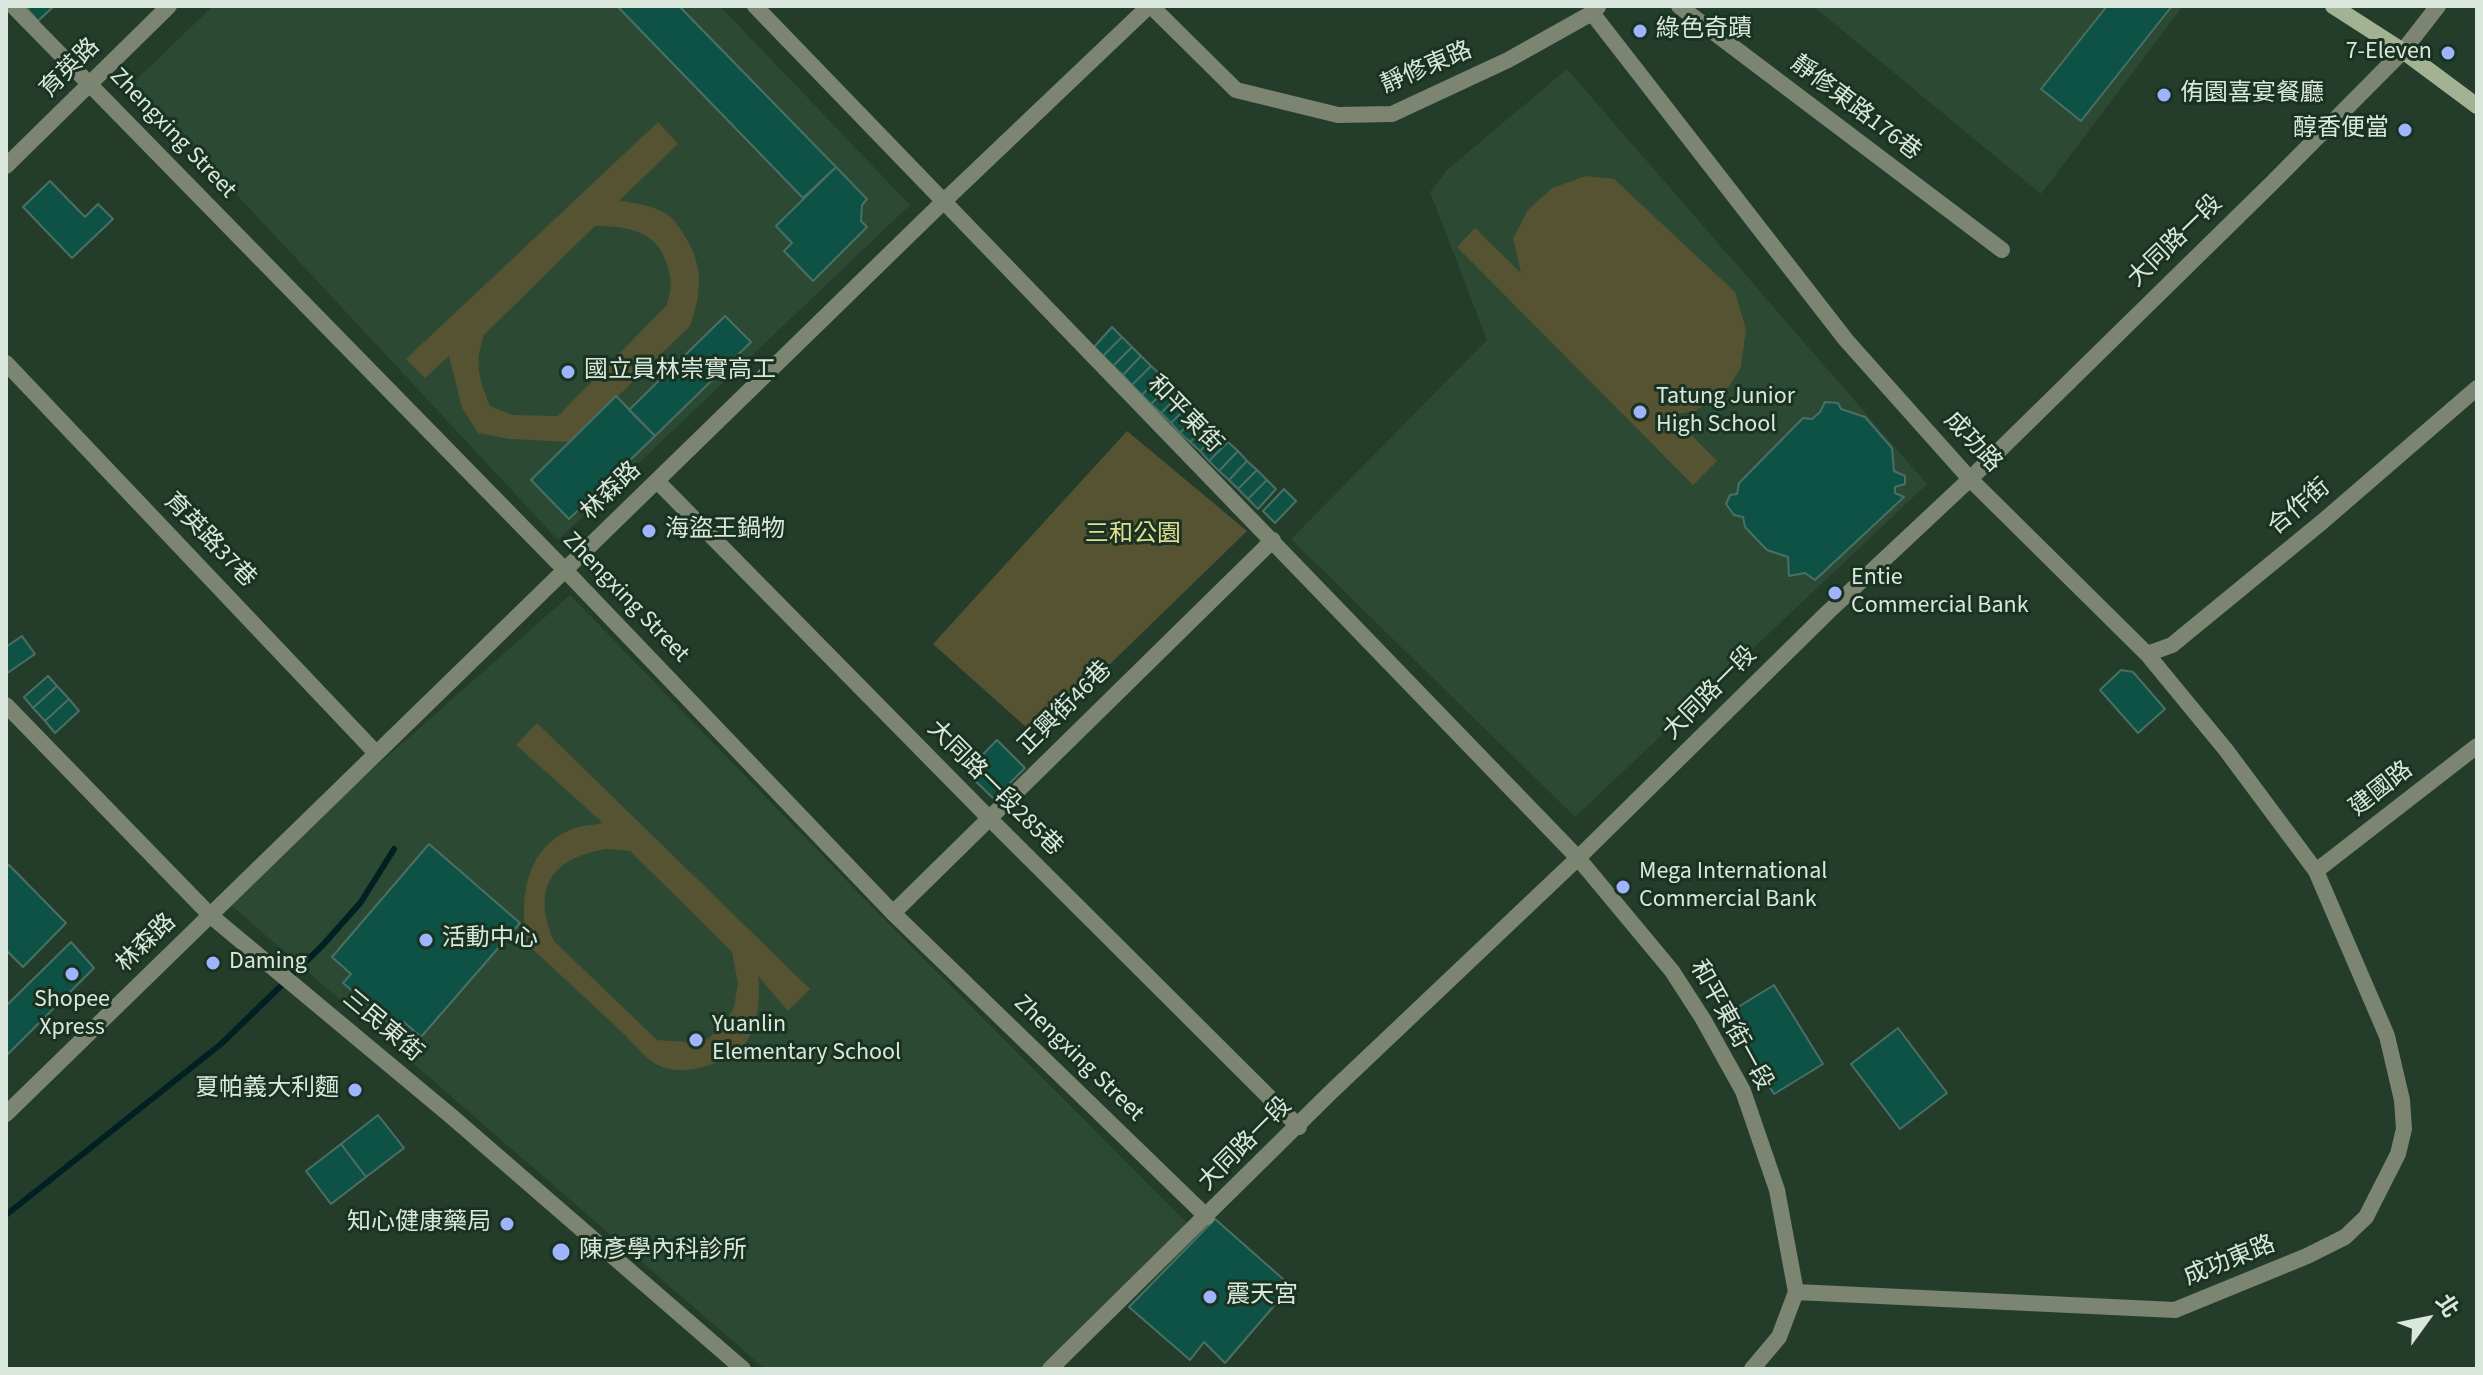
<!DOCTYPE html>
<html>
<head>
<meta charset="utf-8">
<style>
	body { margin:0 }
	#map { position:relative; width:2483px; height:1375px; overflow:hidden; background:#243d2b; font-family:"Source Sans 3","Noto Sans TC",sans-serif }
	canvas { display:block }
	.frame { position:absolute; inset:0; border:8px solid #d9e7dc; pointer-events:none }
	.north { position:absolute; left:2387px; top:1279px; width:80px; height:80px; -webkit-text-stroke:6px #1a3221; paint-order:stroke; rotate:57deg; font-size:22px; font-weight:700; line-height:32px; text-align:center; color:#d9e7dc }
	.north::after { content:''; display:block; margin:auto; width:28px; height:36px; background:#d9e7dc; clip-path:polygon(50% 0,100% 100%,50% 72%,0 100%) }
</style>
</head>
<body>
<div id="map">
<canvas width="2483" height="1375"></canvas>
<div class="frame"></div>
<div class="north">北</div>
</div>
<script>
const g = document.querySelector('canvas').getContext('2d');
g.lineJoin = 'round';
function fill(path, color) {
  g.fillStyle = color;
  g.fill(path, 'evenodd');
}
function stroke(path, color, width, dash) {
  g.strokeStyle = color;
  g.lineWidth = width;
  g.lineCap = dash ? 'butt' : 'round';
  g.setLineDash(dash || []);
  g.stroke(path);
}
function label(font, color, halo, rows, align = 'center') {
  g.font = font + ' "Source Sans 3","Noto Sans TC",sans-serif';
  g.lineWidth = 6;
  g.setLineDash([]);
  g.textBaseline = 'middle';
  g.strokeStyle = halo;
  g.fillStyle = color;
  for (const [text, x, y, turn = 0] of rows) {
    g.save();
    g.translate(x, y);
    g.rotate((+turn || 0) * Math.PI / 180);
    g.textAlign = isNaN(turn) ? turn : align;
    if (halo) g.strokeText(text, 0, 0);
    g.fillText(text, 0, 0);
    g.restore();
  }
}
fill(new Path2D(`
	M 213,6 L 720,6 L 910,205 L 558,540 L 133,83 Z
	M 1813,6 L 2183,6 L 2041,194 Z
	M 1567,69 L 1927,484 L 1575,817 L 1291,539 L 1487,340 L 1430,192 L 1447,170 Z
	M 570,595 L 876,911 L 1189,1225 L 1042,1369 L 765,1369 L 225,900 Z`), '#2b4933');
fill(new Path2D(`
	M 658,122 L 678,144 L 619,201 C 635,203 654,205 668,215 C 674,219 680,228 684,235 C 704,265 702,293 690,326 L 571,442 L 510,439 L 478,433 L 462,408 L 449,356 L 425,378 L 406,359 ZM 595,226 C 626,226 656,230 667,264 C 672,280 672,291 666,306 L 558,416 L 512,415 L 490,406 C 479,378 474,364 484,335 Z
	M 1586,176 L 1614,179 L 1735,292 L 1746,329 L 1741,367 L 1725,393 L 1695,411 L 1672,415 L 1717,461 L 1693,485 L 1457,247 L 1475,228 L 1521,273 L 1513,238 L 1528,210 L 1552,188 Z
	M 1127,431 L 1247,531 L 1036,736 L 933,644 Z
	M 537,723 L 810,989 L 788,1011 L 758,976 C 761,1004 758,1042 729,1057 C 709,1067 679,1076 658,1065 C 646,1060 635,1045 626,1036 C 593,1005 560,974 527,944 C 519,898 525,844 578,827 C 586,825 595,825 603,823 L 516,745 ZM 608,849 L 630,851 L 732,952 L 738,983 L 734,1007 L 725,1023 L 708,1039 L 687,1042 L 657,1040 L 554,941 C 531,887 552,857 608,849 Z`), '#555332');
stroke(new Path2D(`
	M 6,1215 L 221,1044 L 322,946 L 361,902 L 394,849`), '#002022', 6);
const building = new Path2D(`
	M 25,6 L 54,6 L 38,21 Z
	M 617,6 L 679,6 L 836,167 L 803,198 Z
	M 2107,6 L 2172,6 L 2081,121 L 2041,89 Z
	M 836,167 L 867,199 L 862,205 L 861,221 L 867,227 L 813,281 L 784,251 L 792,243 L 776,226 Z
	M 50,181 L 85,217 L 98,204 L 113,219 L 72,258 L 23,207 Z
	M 725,316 L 751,342 L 655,436 L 629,410 Z
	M 1112,327 L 1122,337 L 1103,356 L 1094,347 Z
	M 1122,337 L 1132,347 L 1113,366 L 1103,356 Z
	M 1132,347 L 1141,356 L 1123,375 L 1113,366 Z
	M 1141,356 L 1151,366 L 1132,385 L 1123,375 Z
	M 1151,366 L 1161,375 L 1142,395 L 1132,385 Z
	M 1161,375 L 1170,385 L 1151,404 L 1142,395 Z
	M 1170,385 L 1180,394 L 1161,413 L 1151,404 Z
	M 1180,394 L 1190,404 L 1171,423 L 1161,413 Z
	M 616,396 L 655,436 L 569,519 L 531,480 Z
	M 1825,402 L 1838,403 L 1841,409 L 1865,417 L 1892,448 L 1894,471 L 1905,476 L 1905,484 L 1895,487 L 1895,493 L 1904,497 L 1815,580 L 1805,573 L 1789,576 L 1788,557 L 1767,550 L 1745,527 L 1743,517 L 1734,515 L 1726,504 L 1730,495 L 1737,494 L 1739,483 L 1803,418 L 1812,419 L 1820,412 Z
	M 1190,404 L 1199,413 L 1180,433 L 1171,423 Z
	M 1199,413 L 1209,422 L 1190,442 L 1180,433 Z
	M 1209,422 L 1219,432 L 1200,451 L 1190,442 Z
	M 1219,432 L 1228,442 L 1209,461 L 1200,451 Z
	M 1228,442 L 1238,451 L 1219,471 L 1209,461 Z
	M 1238,451 L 1247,461 L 1229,480 L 1219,471 Z
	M 1247,461 L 1257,470 L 1238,489 L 1229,480 Z
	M 1257,470 L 1267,480 L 1248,499 L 1238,489 Z
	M 1267,480 L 1276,489 L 1258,509 L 1248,499 Z
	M 1284,489 L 1296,501 L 1275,523 L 1263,511 Z
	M 22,636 L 35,654 L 6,674 L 6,647 Z
	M 2121,670 L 2133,672 L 2165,709 L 2138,733 L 2100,690 Z
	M 48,676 L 57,686 L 33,708 L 24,697 Z
	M 57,686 L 69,699 L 45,721 L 33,708 Z
	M 69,699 L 79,711 L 55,733 L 45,721 Z
	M 997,740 L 1025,768 L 994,799 L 966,772 Z
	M 429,844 L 520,923 L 421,1037 L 404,1022 L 397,1029 L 343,983 L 351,974 L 332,957 Z
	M 9,865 L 66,923 L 23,967 L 6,950 L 6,867 Z
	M 71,942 L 94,968 L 6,1056 L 6,1006 Z
	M 1774,985 L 1823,1064 L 1774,1094 L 1725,1015 Z
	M 1898,1028 L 1947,1093 L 1900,1129 L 1851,1064 Z
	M 378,1115 L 404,1148 L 366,1177 L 341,1144 Z
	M 341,1144 L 366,1177 L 331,1204 L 306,1171 Z
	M 1215,1219 L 1291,1286 L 1225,1363 L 1204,1342 L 1190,1360 L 1129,1307 Z`);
fill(building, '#0e5245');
stroke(building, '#4b6f65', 2);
stroke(new Path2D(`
	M 13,6 L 565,570 L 893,913 L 1207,1217
	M 755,6 L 1578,858 L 1672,971 L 1703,1019 L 1743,1091 L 1777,1190 L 1796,1292 L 1779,1337 L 1752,1369
	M 1151,6 L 1236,90 L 1338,115 L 1392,114 L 1508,60 L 1592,13 L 1598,7
	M 1679,6 L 2002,250
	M 1592,13 L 1846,340 L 1970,479 L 2147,654 L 2226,750 L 2316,871 L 2387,1036 L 2402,1100 L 2404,1129 L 2398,1154 L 2366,1217 L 2345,1237 L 2307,1256 L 2175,1310 L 1796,1292
	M 6,166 L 169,6
	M 6,363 L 376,753
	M 657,481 L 990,819 L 1299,1127
	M 2147,654 L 2172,645 L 2322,522 L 2477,388
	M 6,705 L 211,916 L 451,1116 L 743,1369
	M 2316,871 L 2477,746
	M 893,913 L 1273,540
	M 6,1114 L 943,202 L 1149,6
	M 1050,1369 L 1331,1092 L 1578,858 L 1827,613 L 1970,479 L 2272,183 L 2403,51 L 2438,6`), '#7c8572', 16);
stroke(new Path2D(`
	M 2333,6 L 2403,51 L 2477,106`), '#a3b293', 16);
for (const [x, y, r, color] of [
	[1640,31,8,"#9eb4fd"],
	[2448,53,8,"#9eb4fd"],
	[2164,95,8,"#9eb4fd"],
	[2405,130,8,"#9eb4fd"],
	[568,372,8,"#9eb4fd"],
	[1640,412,8,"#9eb4fd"],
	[649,531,8,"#9eb4fd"],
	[1835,593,8,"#9eb4fd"],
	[1623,887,8,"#9eb4fd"],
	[426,940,8,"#9eb4fd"],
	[213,963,8,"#9eb4fd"],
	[72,974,8,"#9eb4fd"],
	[696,1040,8,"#9eb4fd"],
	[355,1090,8,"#9eb4fd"],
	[507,1224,8,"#9eb4fd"],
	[561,1252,10,"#9eb4fd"],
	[1210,1297,8,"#9eb4fd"]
]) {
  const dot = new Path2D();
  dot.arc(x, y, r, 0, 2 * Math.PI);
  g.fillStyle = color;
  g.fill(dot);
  stroke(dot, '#1a3221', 3);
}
label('24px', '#d9e7dc', '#1a3221', [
	["綠色奇蹟",1656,31],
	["7-Eleven",2432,53,"right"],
	["侑園喜宴餐廳",2180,95],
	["醇香便當",2389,130,"right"],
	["國立員林崇實高工",584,372],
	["Tatung Junior",1656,398],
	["High School",1656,426],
	["海盜王鍋物",665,531],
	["Entie",1851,579],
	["Commercial Bank",1851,607],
	["Mega International",1639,873],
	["Commercial Bank",1639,901],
	["活動中心",442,940],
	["Daming",229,963],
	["Shopee",72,1001,"center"],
	["Xpress",72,1029,"center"],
	["Yuanlin",712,1026],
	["Elementary School",712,1054],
	["夏帕義大利麵",339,1090,"right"],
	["知心健康藥局",491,1224,"right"],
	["陳彥學內科診所",579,1252],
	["震天宮",1226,1297]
], 'left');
label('24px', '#d9e7dc', '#1a3221', [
	["育英路",71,69,-45],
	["靜修東路",1427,69,-23],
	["靜修東路176巷",1855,109,37],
	["Zhengxing Street",172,134,46],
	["大同路一段",2176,242,-44],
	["和平東街",1184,415,46],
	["成功路",1972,443,47],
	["林森路",612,492,-44],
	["合作街",2300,508,-40],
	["育英路37巷",209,541,46],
	["Zhengxing Street",625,598,46],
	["大同路一段",1711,694,-45],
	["正興街46巷",1066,709,-45],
	["大同路一段285巷",994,789,45],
	["建國路",2382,790,-38],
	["林森路",147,944,-44],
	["和平東街一段",1730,1026,61],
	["三民東街",382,1027,40],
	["Zhengxing Street",1078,1059,44],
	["大同路一段",1246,1145,-45],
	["成功東路",2230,1262,-22]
]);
label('24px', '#e2dd90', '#1a3221', [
	["三和公園",1133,536]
]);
</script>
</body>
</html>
